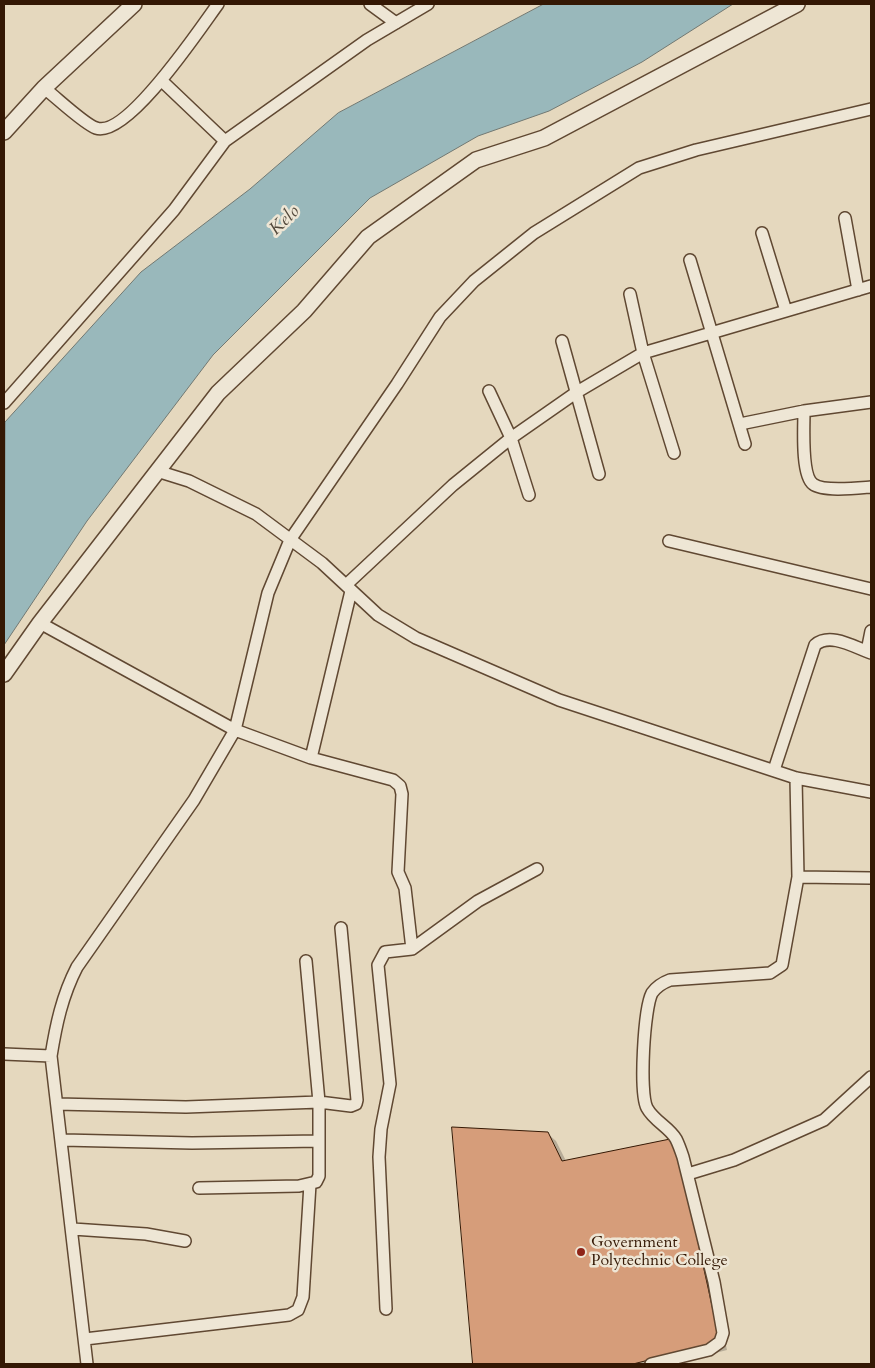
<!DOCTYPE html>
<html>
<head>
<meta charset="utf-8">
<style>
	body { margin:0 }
	#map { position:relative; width:875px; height:1368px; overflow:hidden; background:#e5d8be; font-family:Cardo,serif }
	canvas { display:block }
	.frame { position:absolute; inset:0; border:5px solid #341804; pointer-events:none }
</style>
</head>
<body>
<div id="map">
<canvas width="875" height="1368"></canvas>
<div class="frame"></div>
</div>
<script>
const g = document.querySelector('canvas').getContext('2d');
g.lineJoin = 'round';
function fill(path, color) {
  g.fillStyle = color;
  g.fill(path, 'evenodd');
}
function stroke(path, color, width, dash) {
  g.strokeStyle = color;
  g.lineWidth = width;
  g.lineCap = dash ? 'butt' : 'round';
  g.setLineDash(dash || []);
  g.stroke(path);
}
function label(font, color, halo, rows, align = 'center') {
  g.font = font + ' Cardo,serif';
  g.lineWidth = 5;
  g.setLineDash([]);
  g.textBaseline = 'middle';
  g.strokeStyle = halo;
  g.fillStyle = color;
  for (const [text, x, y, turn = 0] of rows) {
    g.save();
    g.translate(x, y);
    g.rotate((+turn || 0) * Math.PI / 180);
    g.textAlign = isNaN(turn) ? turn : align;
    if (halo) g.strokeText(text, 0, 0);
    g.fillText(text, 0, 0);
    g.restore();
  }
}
const water = new Path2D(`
	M 544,4 L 733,4 L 642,62 L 549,111 L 478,136 L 370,198 L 213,355 L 87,521 L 4,645 L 5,422 L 141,272 L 250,189 L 338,113 Z`);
fill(water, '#99b8bb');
stroke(water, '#717872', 1);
fill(new Path2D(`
	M 453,1128 L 547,1133 L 556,1141 L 566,1161 L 683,1148 L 727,1350 L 673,1364 L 474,1364 Z`), '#0003');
const building = new Path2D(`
	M 452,1127 L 548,1132 L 562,1161 L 675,1138 L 720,1342 L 633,1364 L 473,1364 Z`);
fill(building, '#d69d7a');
stroke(building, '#341804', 1);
const minor = new Path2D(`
	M 370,4 L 396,23
	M 162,81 L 225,141
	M 44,88 C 56,97 84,124 96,128 C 127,139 201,27 218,4
	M 845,218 L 858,290
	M 762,233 L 786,311
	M 690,260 L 745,444
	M 630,294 L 643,353 L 674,453
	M 562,341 L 599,474
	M 489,391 L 511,438 L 529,495
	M 4,403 L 174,210 L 225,141 L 367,40 L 428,4
	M 804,411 C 804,427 801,475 813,484 C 823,492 858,488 871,487
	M 740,424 L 804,411 L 871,402
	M 157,471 L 189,481 L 256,514 L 322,563 L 378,615 L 416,638 L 559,700 L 796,778 L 871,792
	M 669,541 L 871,589
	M 346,585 L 453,485 L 511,438 L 577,392 L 643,353 L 871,286
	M 40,623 L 235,730 L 311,758 L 393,780 L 400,786 L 402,794 L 398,872 L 405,888 L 412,949 L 385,952 L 378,965 L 390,1084 L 381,1129 L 379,1157 L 386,1309
	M 867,651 L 871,631
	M 311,758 L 351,591
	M 774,770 L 815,645 C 830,632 854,647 871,653
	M 798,877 L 871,878
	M 412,949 L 478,901 L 537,869
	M 4,1054 L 51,1056
	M 57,1104 L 186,1107 L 319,1102 L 306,961
	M 63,1140 L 192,1143 L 319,1141 L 319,1102 L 351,1106 L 356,1104 L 357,1100 L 341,928
	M 688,1174 L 734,1160 L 824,1120 L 871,1077
	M 199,1188 L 299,1186 L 316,1182 L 319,1176 L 319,1141
	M 73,1229 L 146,1234 L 185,1241
	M 85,1339 L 289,1315 L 298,1310 L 303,1297 L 310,1184
	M 87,1364 L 51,1056 C 56,1025 62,996 77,967 L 194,800 L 235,730 L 268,593 L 290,540 L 397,384 L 440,317 L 474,281 L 534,233 L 639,168 L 696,150 L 871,109
	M 651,1364 L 709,1350 L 720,1342 L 723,1333 L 714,1282 L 683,1157 C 681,1151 679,1145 676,1139 C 669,1127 654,1121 647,1108 C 639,1093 644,1008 652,993 C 657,986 662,983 670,980 L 770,973 L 782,965 L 798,877 L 796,778`);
const tertiary = new Path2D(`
	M 4,132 L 44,88 L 134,4
	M 4,674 L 40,623 L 218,393 L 304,311 L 368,237 L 476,160 L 544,138 L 797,4`);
stroke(minor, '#604832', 14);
stroke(tertiary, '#604832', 18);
stroke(minor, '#eee6d5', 11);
stroke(tertiary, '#eee6d5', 15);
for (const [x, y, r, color] of [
	[581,1252,5,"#8f2418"]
]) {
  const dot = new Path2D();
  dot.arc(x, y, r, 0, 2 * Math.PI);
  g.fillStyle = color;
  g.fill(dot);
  stroke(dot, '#eee6d5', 2);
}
label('16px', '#341804', '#eee6d5', [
	["Government",591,1243],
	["Polytechnic College",591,1261]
], 'left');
label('italic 18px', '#52483b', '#eee6d5', [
	["Kelo",285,221,-44]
]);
</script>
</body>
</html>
